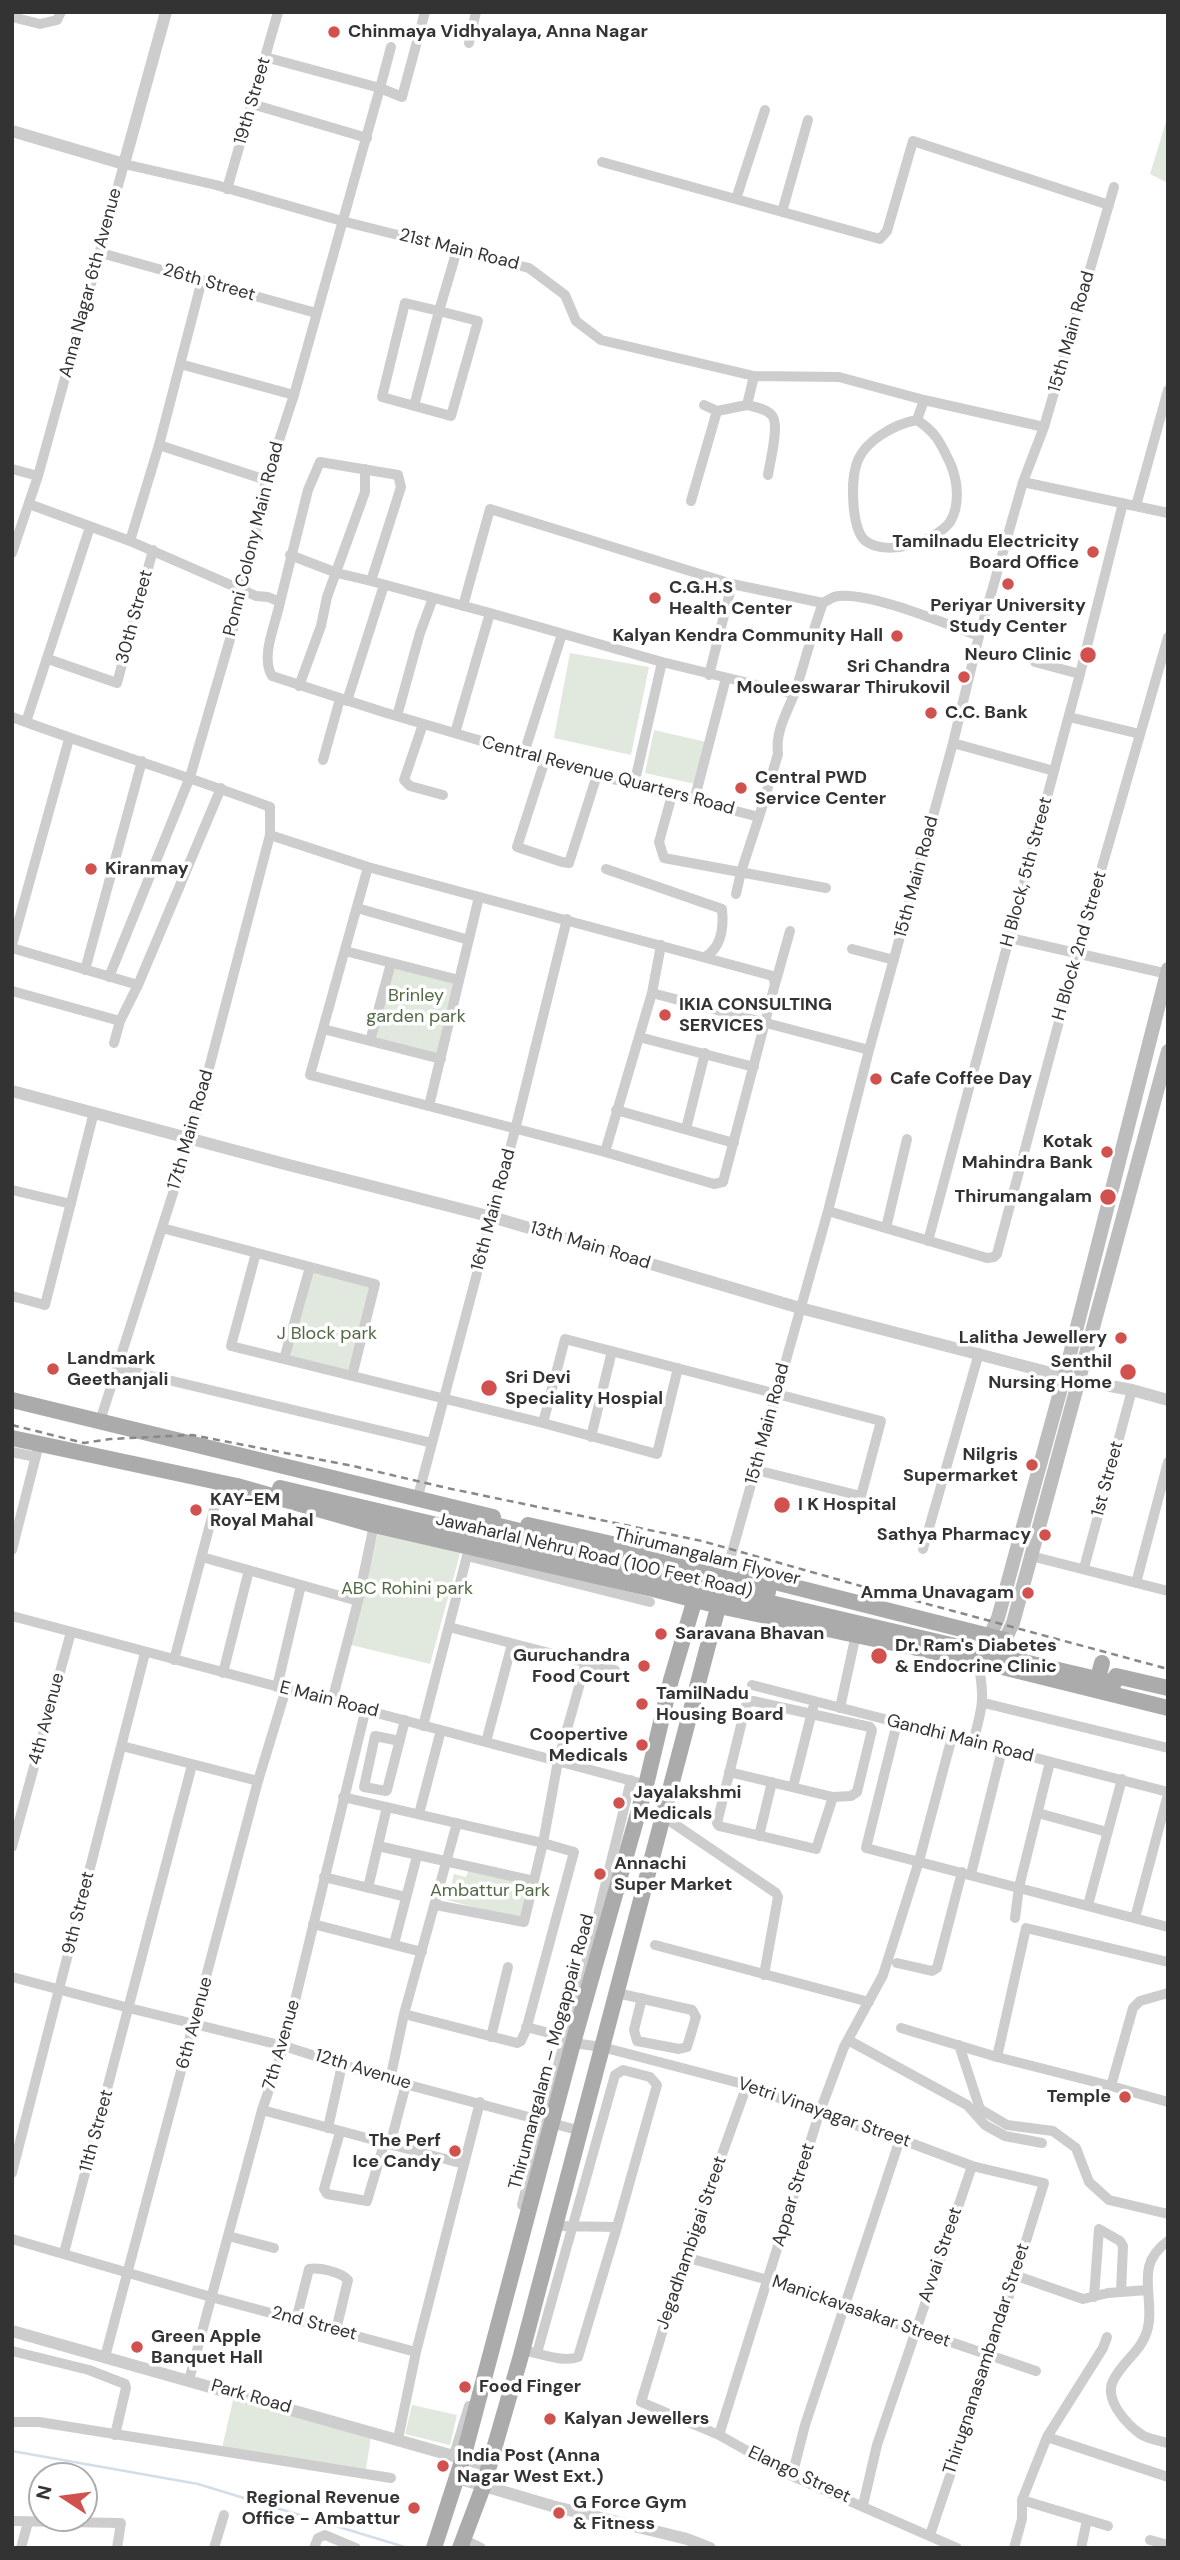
<!DOCTYPE html>
<html>
<head>
<meta charset="utf-8">
<style>
	body { margin:0 }
	#map { position:relative; width:1180px; height:2560px; overflow:hidden; background:#fff; font-family:"DM Sans",sans-serif }
	canvas { display:block }
	.frame { position:absolute; inset:0; border:14px solid #333; pointer-events:none }
	.north { position:absolute; left:28px; top:2462px; width:70px; height:70px; box-sizing:border-box; background:#fff; border:2px solid #adadad; border-radius:50%; rotate:283deg; font-size:19px; font-weight:700; line-height:28px; text-align:center; color:#333 }
	.north::after { content:''; display:block; margin:auto; width:24px; height:32px; background:#d0514e; clip-path:polygon(50% 0,100% 100%,50% 72%,0 100%) }
</style>
</head>
<body>
<div id="map">
<canvas width="1180" height="2560"></canvas>
<div class="frame"></div>
<div class="north">N</div>
</div>
<script>
const g = document.querySelector('canvas').getContext('2d');
g.lineJoin = 'round';
function fill(path, color) {
  g.fillStyle = color;
  g.fill(path, 'evenodd');
}
function stroke(path, color, width, dash) {
  g.strokeStyle = color;
  g.lineWidth = width;
  g.lineCap = dash ? 'butt' : 'round';
  g.setLineDash(dash || []);
  g.stroke(path);
}
function label(font, color, halo, rows, align = 'center') {
  g.font = font + ' "DM Sans",sans-serif';
  g.lineWidth = 7;
  g.setLineDash([]);
  g.textBaseline = 'middle';
  g.strokeStyle = halo;
  g.fillStyle = color;
  for (const [text, x, y, turn = 0] of rows) {
    g.save();
    g.translate(x, y);
    g.rotate((+turn || 0) * Math.PI / 180);
    g.textAlign = isNaN(turn) ? turn : align;
    if (halo) g.strokeText(text, 0, 0);
    g.fillText(text, 0, 0);
    g.restore();
  }
}
fill(new Path2D(`
	M 1168,115 L 1168,183 L 1150,174 Z
	M 570,653 L 649,667 L 631,755 L 554,738 Z
	M 654,730 L 706,742 L 695,784 L 645,773 Z
	M 391,963 L 459,980 L 441,1059 L 370,1041 Z
	M 310,1267 L 375,1284 L 352,1376 L 284,1359 Z
	M 378,1532 L 461,1550 L 430,1664 L 351,1645 Z
	M 470,1865 L 530,1881 L 520,1919 L 447,1900 L 454,1874 L 466,1877 Z
	M 234,2396 L 371,2436 L 366,2469 L 222,2448 Z
	M 412,2405 L 457,2415 L 450,2445 L 405,2434 Z`), '#e1e8dd');
stroke(new Path2D(`
	M 12,2451 L 198,2484 L 408,2548`), '#d2deea', 2.5);
stroke(new Path2D(`
	M 12,17 L 40,24 L 57,20 L 61,12
	M 469,43 L 476,12
	M 265,57 L 380,88 L 391,47
	M 252,104 L 367,138
	M 602,162 L 880,239 L 887,231 L 913,141 L 1109,205
	M 227,189 L 278,12
	M 736,199 L 765,110
	M 782,212 L 808,120
	M 101,253 L 316,313
	M 180,364 L 294,395
	M 704,405 L 717,411
	M 747,405 C 755,407 769,409 773,417 C 779,427 770,462 768,475
	M 414,406 L 439,311 L 478,321 L 451,416 L 382,397 L 405,303 L 439,311 L 457,250
	M 917,420 C 894,424 862,442 856,466 C 851,482 851,532 867,542 C 889,556 935,542 950,522 C 960,506 958,482 951,465 C 941,444 937,433 917,420 L 924,400
	M 159,445 L 266,480
	M 12,469 L 38,476
	M 1023,482 L 1168,513
	M 691,501 L 717,411 L 747,405 L 754,376
	M 29,504 L 130,541 L 256,596 L 268,597 L 280,602 C 276,624 260,656 272,676 L 383,712 L 597,775 L 759,817 L 778,754 C 775,731 787,713 795,692 C 805,662 812,632 823,603 C 828,600 832,597 838,596 C 871,592 946,624 979,636
	M 1136,506 L 1168,390
	M 130,541 L 159,445 L 202,280
	M 12,553 L 38,476 L 124,164 L 216,185 L 342,221 L 529,268 L 565,295 L 576,321 L 601,340 L 754,376 L 839,377 L 924,400 L 1044,427
	M 290,555 L 337,573 L 371,581
	M 280,602 L 308,490 L 320,462 L 398,475 L 401,487 L 371,581 L 490,613
	M 463,606 L 490,509 L 732,584
	M 48,659 L 117,683 L 153,550
	M 1035,662 L 1080,674
	M 709,675 L 732,584 L 823,603
	M 299,686 L 321,626 L 327,597 L 365,492 L 365,469
	M 347,701 L 384,585
	M 397,716 L 420,633 L 433,598
	M 12,717 C 98,749 185,775 270,807 L 270,835 L 368,867 L 773,976 L 775,984 L 723,1182 L 714,1184 L 605,1152 L 310,1075 L 368,867
	M 1069,717 L 1140,734
	M 26,722 L 90,527
	M 423,724 L 404,780 L 410,786 L 443,795
	M 455,733 L 490,613 L 662,662 L 794,694
	M 953,743 L 1054,771
	M 524,753 L 562,634
	M 323,760 L 340,699
	M 545,760 L 517,847 L 562,862 L 569,863 L 597,775
	M 634,785 L 662,662
	M 672,795 L 659,842 L 664,858 L 826,888
	M 694,801 L 726,678
	M 606,869 L 722,909 C 724,928 722,947 705,957
	M 736,894 L 741,872 L 759,817
	M 357,908 L 469,940
	M 1010,938 L 1168,974
	M 12,945 L 69,739
	M 12,948 L 138,985
	M 852,949 L 894,960
	M 345,951 L 459,980
	M 85,970 L 142,761
	M 109,977 L 190,777 L 244,591 L 266,480 L 294,395 L 380,88 L 402,97 L 425,12
	M 776,981 L 790,931
	M 12,991 L 120,1021 L 138,985 L 221,788
	M 652,993 L 869,1050
	M 323,1029 L 441,1059
	M 639,1037 L 754,1067
	M 370,1041 L 391,963
	M 114,1043 L 120,1021
	M 429,1106 L 479,897
	M 616,1110 L 734,1143
	M 686,1129 L 705,1053
	M 605,1152 L 652,993 L 661,945
	M 12,1190 L 71,1204
	M 828,1211 L 987,1258 L 994,1257 L 997,1254 L 1077,954 L 1168,637
	M 162,1228 L 375,1284 L 352,1376
	M 886,1228 L 907,1139
	M 928,1241 L 1080,674 L 1123,503
	M 256,1253 L 231,1346 L 543,1423 L 657,1454 L 678,1368
	M 12,1296 L 45,1305 L 94,1112
	M 284,1359 L 310,1267
	M 118,1368 L 432,1443
	M 100,1421 L 191,1137 L 270,835
	M 543,1423 L 565,1339 L 881,1421 L 861,1496 L 756,1470
	M 591,1437 L 612,1351
	M 12,1452 L 36,1457
	M 417,1500 L 515,1130 L 567,919
	M 923,1549 L 979,1353
	M 12,1550 L 39,1444
	M 467,1556 L 650,1602
	M 1031,1556 L 1168,1591
	M 202,1557 L 358,1601
	M 1084,1568 L 1132,1390
	M 727,1570 L 828,1211 L 869,1050 L 953,743 L 979,636 L 1023,482 L 1044,427 L 1114,187
	M 1136,1583 L 1168,1462
	M 12,1616 L 636,1782
	M 449,1627 L 615,1670
	M 174,1660 L 221,1483
	M 223,1673 L 249,1570
	M 752,1685 L 1168,1792
	M 277,1687 L 301,1585
	M 332,1701 L 358,1601 L 374,1525
	M 753,1701 L 870,1727 L 872,1730 L 857,1792 L 851,1796 L 833,1797 L 816,1849 L 719,1826 L 717,1823 L 745,1709 L 747,1703 Z
	M 984,1703 L 1168,1748
	M 840,1708 L 856,1634
	M 897,1723 L 866,1848 L 1168,1927
	M 423,1726 L 468,1552
	M 400,1741 L 375,1736 L 364,1787 L 386,1791 L 387,1790 L 405,1720
	M 486,1742 L 512,1644
	M 973,1742 C 983,1706 985,1698 978,1661
	M 122,1746 L 258,1781
	M 729,1772 L 833,1797
	M 793,1787 L 813,1708
	M 343,1797 L 543,1843 L 558,1761 L 586,1662
	M 1038,1813 L 1107,1832
	M 419,1814 L 441,1730
	M 664,1817 L 776,1893 L 778,1897 L 764,1975
	M 759,1836 L 772,1782
	M 378,1846 L 534,1881
	M 12,1847 L 71,1632
	M 971,1874 L 1002,1750
	M 324,1877 L 406,1897
	M 368,1888 L 387,1807
	M 436,1905 L 524,1922 L 543,1843 L 574,1852 L 526,2030 L 521,2041 L 517,2043 L 404,2014 L 457,1823
	M 1088,1905 L 1122,1779
	M 1015,1918 L 1019,1887 L 1050,1762
	M 1135,1918 L 1168,1794
	M 313,1924 L 422,1952
	M 394,1944 L 417,1856
	M 655,1945 L 869,2002
	M 897,1963 L 932,1971 L 937,1968 L 962,1872
	M 12,1977 L 129,2008 L 284,2046 L 390,2080 L 581,2131
	M 617,1993 L 692,2010 L 696,2017 L 687,2047 L 679,2049 L 637,2041 L 634,2030 L 642,1998
	M 526,2027 L 565,2037
	M 901,2028 L 997,2057 L 1111,2086 L 1133,2008 L 1140,2001 L 1168,1993
	M 491,2037 L 508,1967
	M 848,2040 L 967,2105 L 985,2125 L 1005,2136 L 1042,2143
	M 573,2043 L 602,2047 L 747,2085 L 819,2114 L 900,2139 L 972,2166 L 1044,2183 L 990,2357 L 930,2535
	M 959,2045 L 980,2109 L 1007,2125 L 1053,2131 L 1076,2148 L 1089,2182 L 1109,2200 L 1168,2214
	M 997,2057 L 1026,1928 L 1168,1962
	M 390,2080 L 404,2014
	M 747,2085 L 685,2257 L 641,2402 L 719,2435 L 792,2476 L 957,2548
	M 1111,2086 L 1168,2102
	M 262,2110 L 464,2164
	M 328,2128 L 342,2065
	M 340,2132 L 324,2189 L 327,2194 L 367,2201 L 384,2144
	M 390,2145 L 406,2084
	M 12,2173 L 145,1653
	M 522,2205 L 543,2119 L 586,1964 L 631,1780
	M 556,2226 L 617,2227
	M 228,2236 L 274,2248
	M 12,2239 L 211,2297 L 416,2352
	M 1168,2241 C 1136,2264 1152,2290 1149,2321 C 1146,2350 1124,2358 1113,2381 C 1104,2400 1127,2425 1142,2435 C 1149,2439 1160,2441 1168,2443
	M 64,2253 L 192,1765
	M 685,2257 L 768,2280 L 1036,2371
	M 1014,2275 L 1083,2299 L 1108,2293 L 1147,2290
	M 1094,2297 L 1099,2229 L 1120,2241 L 1123,2246 L 1121,2292
	M 296,2320 L 309,2269 C 319,2267 341,2272 348,2280 L 336,2330
	M 522,2350 C 538,2353 564,2363 578,2357 L 617,2227 L 657,2085 L 650,2077 L 623,2070 L 615,2075 L 537,2353
	M 12,2351 L 89,2370 L 125,2384 L 126,2388 L 115,2435
	M 105,2357 L 258,1781 L 286,1689
	M 189,2380 L 262,2110 L 284,2046 L 366,1708
	M 12,2422 L 39,2422 L 391,2478
	M 719,2435 L 819,2114 L 844,2047 L 883,1975 L 919,1861 L 952,1737
	M 1047,2437 L 1168,2477
	M 398,2439 L 416,2352 L 480,2102
	M 454,2455 L 469,2406
	M 792,2476 L 805,2425 L 900,2139
	M 1022,2500 L 1108,2526
	M 863,2505 L 877,2445 L 972,2166
	M 12,2521 L 121,2523 L 117,2548
	M 463,2539 L 481,2548
	M 1150,2540 L 1168,2545
	M 21,2548 L 28,2522
	M 214,2548 L 224,2515
	M 314,2548 L 318,2538 L 325,2535 L 356,2548
	M 1014,2548 L 1022,2519 L 1022,2500 L 1047,2437 L 1103,2348 L 1107,2337
	M 1081,2548 L 1087,2520`), '#cdcdcd', 10);
stroke(new Path2D(`
	M 12,131 L 124,164 L 166,12
	M 12,1091 L 285,1164 L 492,1217 L 800,1308 L 1078,1380 L 1132,1390 L 1168,1400
	M 12,2331 L 489,2466
	M 457,2478 L 552,2506 L 687,2539 L 710,2548`), '#cdcdcd', 12);
stroke(new Path2D(`
	M 978,1661 L 998,1618 L 1016,1552 L 1065,1374 L 1168,969
	M 993,1665 L 1013,1623 L 1168,1051`), '#bdbdbd', 14);
stroke(new Path2D(`
	M 12,1400 L 493,1517
	M 12,1438 L 237,1486 L 374,1525 L 657,1590 L 719,1606 L 978,1661 L 1168,1708
	M 280,1488 L 471,1533
	M 528,1525 L 727,1570 L 1005,1640
	M 1116,1676 L 1168,1688
	M 1095,1690 L 1102,1663
	M 434,2548 L 463,2458 L 573,2043 L 646,1785 L 671,1680 L 697,1592
	M 460,2548 L 483,2487 L 520,2359 L 721,1596`), '#ababab', 16);
stroke(new Path2D(`
	M 12,1425 L 84,1443 L 110,1439 L 192,1435 L 353,1466 L 447,1488 L 702,1541 L 868,1588 L 1168,1669`), '#888', 2.5, [7, 5]);
stroke(new Path2D(`
	M 475,1520 L 768,1592
	M 471,1533 L 1114,1683`), '#ababab', 16);
for (const [x, y, r, color] of [
	[334,32,7,"#d0514e"],
	[1093,552,7,"#d0514e"],
	[1008,584,7,"#d0514e"],
	[655,598,7,"#d0514e"],
	[897,636,7,"#d0514e"],
	[1088,655,9,"#d0514e"],
	[964,677,7,"#d0514e"],
	[931,713,7,"#d0514e"],
	[741,788,7,"#d0514e"],
	[91,869,7,"#d0514e"],
	[665,1015,7,"#d0514e"],
	[876,1079,7,"#d0514e"],
	[1107,1152,7,"#d0514e"],
	[1108,1197,9,"#d0514e"],
	[1121,1338,7,"#d0514e"],
	[53,1369,7,"#d0514e"],
	[1128,1372,9,"#d0514e"],
	[489,1388,9,"#d0514e"],
	[1032,1465,7,"#d0514e"],
	[782,1505,9,"#d0514e"],
	[196,1510,7,"#d0514e"],
	[1045,1535,7,"#d0514e"],
	[1028,1593,7,"#d0514e"],
	[661,1634,7,"#d0514e"],
	[879,1656,9,"#d0514e"],
	[644,1666,7,"#d0514e"],
	[642,1704,7,"#d0514e"],
	[642,1745,7,"#d0514e"],
	[619,1803,7,"#d0514e"],
	[600,1874,7,"#d0514e"],
	[1125,2097,7,"#d0514e"],
	[455,2151,7,"#d0514e"],
	[137,2347,7,"#d0514e"],
	[465,2387,7,"#d0514e"],
	[550,2419,7,"#d0514e"],
	[443,2466,7,"#d0514e"],
	[414,2508,7,"#d0514e"],
	[559,2513,7,"#d0514e"]
]) {
  const dot = new Path2D();
  dot.arc(x, y, r, 0, 2 * Math.PI);
  g.fillStyle = color;
  g.fill(dot);
  stroke(dot, '#fff', 2.5);
}
label('bold 18px', '#333', '#fff', [
	["Chinmaya Vidhyalaya, Anna Nagar",348,32],
	["Tamilnadu Electricity",1079,542,"right"],
	["Board Office",1079,563,"right"],
	["C.G.H.S",669,588],
	["Health Center",669,609],
	["Periyar University",1008,606,"center"],
	["Study Center",1008,627,"center"],
	["Kalyan Kendra Community Hall",883,636,"right"],
	["Neuro Clinic",1072,655,"right"],
	["Sri Chandra",950,667,"right"],
	["Mouleeswarar Thirukovil",950,688,"right"],
	["C.C. Bank",945,713],
	["Central PWD",755,778],
	["Service Center",755,799],
	["Kiranmay",105,869],
	["IKIA CONSULTING",679,1005],
	["SERVICES",679,1026],
	["Cafe Coffee Day",890,1079],
	["Kotak",1093,1142,"right"],
	["Mahindra Bank",1093,1163,"right"],
	["Thirumangalam",1092,1197,"right"],
	["Lalitha Jewellery",1107,1338,"right"],
	["Landmark",67,1359],
	["Geethanjali",67,1380],
	["Senthil",1112,1362,"right"],
	["Nursing Home",1112,1383,"right"],
	["Sri Devi",505,1378],
	["Speciality Hospial",505,1399],
	["Nilgris",1018,1455,"right"],
	["Supermarket",1018,1476,"right"],
	["KAY-EM",210,1500],
	["Royal Mahal",210,1521],
	["I K Hospital",798,1505],
	["Sathya Pharmacy",1031,1535,"right"],
	["Amma Unavagam",1014,1593,"right"],
	["Saravana Bhavan",675,1634],
	["Dr. Ram's Diabetes",895,1646],
	["& Endocrine Clinic",895,1667],
	["Guruchandra",630,1656,"right"],
	["Food Court",630,1677,"right"],
	["TamilNadu",656,1694],
	["Housing Board",656,1715],
	["Coopertive",628,1735,"right"],
	["Medicals",628,1756,"right"],
	["Jayalakshmi",633,1793],
	["Medicals",633,1814],
	["Annachi",614,1864],
	["Super Market",614,1885],
	["Temple",1111,2097,"right"],
	["The Perf",441,2141,"right"],
	["Ice Candy",441,2162,"right"],
	["Green Apple",151,2337],
	["Banquet Hall",151,2358],
	["Food Finger",479,2387],
	["Kalyan Jewellers",564,2419],
	["India Post (Anna",457,2456],
	["Nagar West Ext.)",457,2477],
	["Regional Revenue",400,2498,"right"],
	["Office - Ambattur",400,2519,"right"],
	["G Force Gym",573,2503],
	["& Fitness",573,2524]
], 'left');
label('18px', '#333', '#fff', [
	["19th Street",253,101,-74],
	["21st Main Road",459,250,14],
	["Anna Nagar 6th Avenue",91,283,-75],
	["26th Street",209,283,16],
	["15th Main Road",1072,332,-74],
	["Ponni Colony Main Road",254,539,-76],
	["30th Street",135,617,-75],
	["Central Revenue Quarters Road",608,776,15],
	["H Block, 5th Street",1027,872,-75],
	["15th Main Road",917,877,-75],
	["H Block 2nd Street",1080,946,-74],
	["17th Main Road",191,1130,-74],
	["16th Main Road",494,1210,-75],
	["13th Main Road",590,1246,17],
	["15th Main Road",768,1424,-75],
	["1st Street",1108,1479,-75],
	["Jawaharlal Nehru Road (100 Feet Road)",594,1556,13],
	["Thirumangalam Flyover",707,1557,14],
	["E Main Road",329,1700,14],
	["4th Avenue",47,1719,-75],
	["Gandhi Main Road",960,1739,14],
	["9th Street",79,1913,-76],
	["6th Avenue",195,2023,-75],
	["7th Avenue",282,2045,-74],
	["Thirumangalam – Mogappair Road",552,2052,-75],
	["12th Avenue",363,2070,17],
	["Vetri Vinayagar Street",824,2113,19],
	["11th Street",97,2131,-75],
	["Appar Street",794,2195,-73],
	["Jegadhambigai Street",692,2243,-71],
	["Avvai Street",941,2255,-71],
	["Manickavasakar Street",861,2312,19],
	["2nd Street",314,2324,15],
	["Thirugnanasambandar Street",987,2359,-72],
	["Park Road",251,2397,16],
	["Elango Street",799,2475,25]
]);
label('18px', '#526945', '#fff', [
	["Brinley",416,996],
	["garden park",416,1017],
	["J Block park",327,1334],
	["ABC Rohini park",407,1589],
	["Ambattur Park",490,1891]
]);
</script>
</body>
</html>
